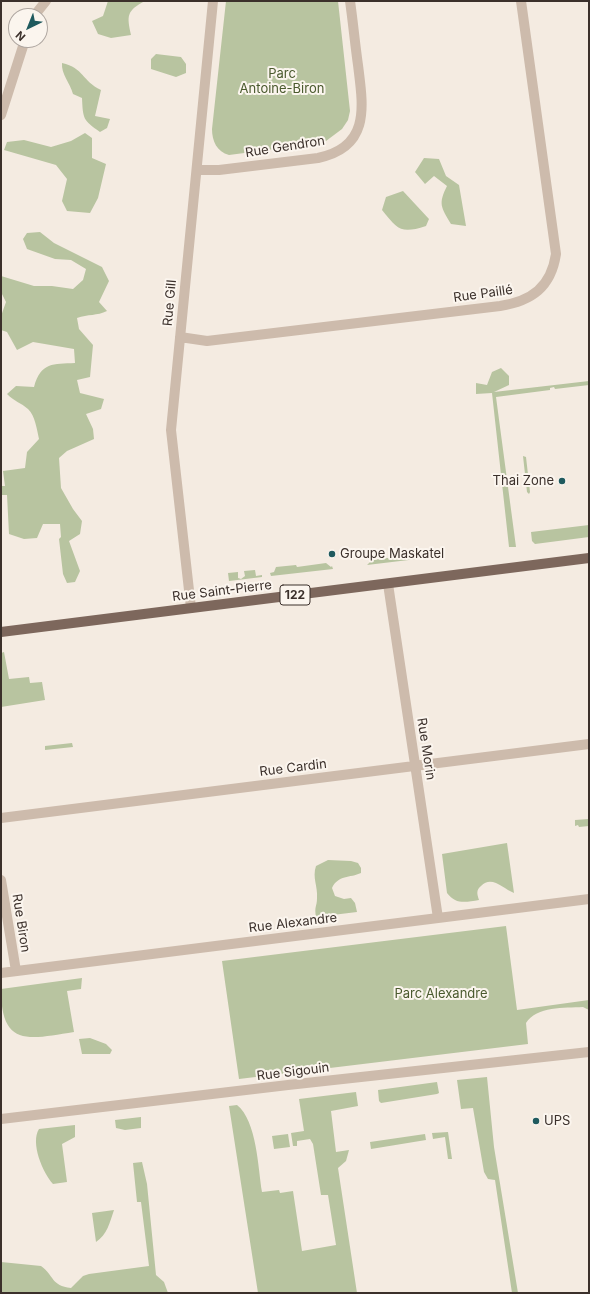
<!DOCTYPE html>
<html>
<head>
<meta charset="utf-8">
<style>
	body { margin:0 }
	#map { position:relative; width:590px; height:1294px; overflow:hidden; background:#f4ebe1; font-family:Inter,sans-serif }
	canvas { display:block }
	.frame { position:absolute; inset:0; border:2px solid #3b302b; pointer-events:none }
	.north { position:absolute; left:8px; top:8px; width:40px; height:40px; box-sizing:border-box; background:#fbf5ee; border:1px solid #aea6a0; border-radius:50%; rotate:223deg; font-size:11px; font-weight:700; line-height:16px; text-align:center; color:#3b302b }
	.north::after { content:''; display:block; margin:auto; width:14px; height:18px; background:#1f5a5e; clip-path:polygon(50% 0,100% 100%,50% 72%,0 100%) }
</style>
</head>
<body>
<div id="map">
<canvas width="590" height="1294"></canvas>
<div class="frame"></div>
<div class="north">N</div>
</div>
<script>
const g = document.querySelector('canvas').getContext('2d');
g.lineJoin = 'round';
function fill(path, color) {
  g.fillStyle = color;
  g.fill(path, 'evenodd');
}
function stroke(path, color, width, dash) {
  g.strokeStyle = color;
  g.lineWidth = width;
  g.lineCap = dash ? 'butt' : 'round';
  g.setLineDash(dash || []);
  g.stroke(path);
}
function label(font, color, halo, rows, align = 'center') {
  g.font = font + ' Inter,sans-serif';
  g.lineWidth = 4;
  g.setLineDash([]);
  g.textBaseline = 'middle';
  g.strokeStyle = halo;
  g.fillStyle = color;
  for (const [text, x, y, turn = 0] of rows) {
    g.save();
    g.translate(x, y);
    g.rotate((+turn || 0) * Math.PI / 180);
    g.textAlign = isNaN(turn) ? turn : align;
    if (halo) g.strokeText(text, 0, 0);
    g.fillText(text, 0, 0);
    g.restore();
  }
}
fill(new Path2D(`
	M 108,1 L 145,1 C 126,11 127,16 131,35 L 111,38 L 98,34 L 92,21 L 103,16 Z
	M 226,1 L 338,1 L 350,111 L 348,120 L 342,129 L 326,141 L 313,144 L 229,155 C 217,152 212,141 212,129 Z
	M 156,54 L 181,57 L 186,64 L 186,73 L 176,77 L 151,69 L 151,59 Z
	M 62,63 C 84,68 82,81 101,90 L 95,116 L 110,119 L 107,128 L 100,132 C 83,120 83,119 82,98 L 73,94 C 70,83 61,74 62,63 Z
	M 85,133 L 92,138 L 92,158 L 106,164 L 98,198 L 90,213 L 67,211 L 62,201 L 67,179 L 56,165 L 4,150 L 7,142 L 24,140 L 51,147 L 71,141 Z
	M 424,158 L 439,159 L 446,176 L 459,185 L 466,226 L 451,224 C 441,207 438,204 447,186 L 434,176 L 425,184 L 415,172 Z
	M 403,191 L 429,219 L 426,226 C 401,234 398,230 382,210 L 386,197 Z
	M 40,232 L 54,243 L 102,267 L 109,281 L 99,302 L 107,311 C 97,316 88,314 77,318 L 79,329 L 93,345 L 90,377 L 77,380 L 80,393 L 104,399 L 101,409 L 86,414 L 93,429 L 94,439 L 67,451 L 59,458 L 61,488 L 73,509 L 82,521 L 80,534 L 69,541 L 80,571 L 75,582 L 67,583 L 63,574 L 59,539 L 61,537 L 60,524 L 43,524 L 37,538 L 24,539 L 9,534 L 7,495 L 1,495 L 1,486 L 5,486 L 3,471 L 25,468 L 27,452 L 39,439 C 37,430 35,415 28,409 C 21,403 14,401 7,394 L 16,386 L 34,387 C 41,362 53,364 75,363 L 74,349 L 33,342 L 17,350 L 7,332 L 1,330 L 1,316 L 6,302 L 1,292 L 1,276 L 34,286 L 52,286 L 73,289 L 83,280 L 86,269 L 71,260 L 55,259 L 27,249 L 23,239 L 27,233 Z
	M 501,368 L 509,376 L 509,385 L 494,392 L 589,381 L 589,385 L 555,389 L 554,387 L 550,388 L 550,390 L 496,397 L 516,547 L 509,547 L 492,393 L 476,394 L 476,383 L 487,385 L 492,372 Z
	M 523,456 L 526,457 L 530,492 L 529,494 L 527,492 Z
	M 589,525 L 589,537 L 535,544 L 532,541 L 531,532 Z
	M 411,555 L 417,559 L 367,565 L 372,560 Z
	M 326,563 L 331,567 L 332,566 L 333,569 L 271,576 L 270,573 L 274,572 L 276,567 L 296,565 L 297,567 Z
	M 255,570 L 256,576 L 262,575 L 262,577 L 229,581 L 228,573 L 238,572 L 238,578 L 241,579 L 245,576 L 244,571 Z
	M 4,652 L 9,679 L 29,677 L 30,683 L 42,682 L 45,700 L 1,707 L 1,653 Z
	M 72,743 L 73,747 L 45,750 L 45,746 Z
	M 589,819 L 589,826 L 579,827 L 578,825 L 575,826 L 575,820 Z
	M 507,843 L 514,893 C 503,889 492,875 481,886 C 476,890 477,894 479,900 C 466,902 456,905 447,893 L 442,854 Z
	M 328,860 L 351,861 L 358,863 L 361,868 L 361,873 C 350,878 338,875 332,888 L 335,896 L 344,899 L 351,898 L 355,903 L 357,912 L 316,917 C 314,906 317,907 317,898 C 318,886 312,878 316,866 Z
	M 506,926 L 517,1010 L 589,1000 L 589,1010 L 583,1007 C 564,1008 537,1006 526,1023 L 528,1044 L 239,1079 L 222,961 Z
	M 82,978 L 81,989 L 67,991 L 74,1032 C 29,1039 1,1048 1,989 Z
	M 90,1038 L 106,1044 L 112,1050 L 110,1054 L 82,1054 L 79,1039 Z
	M 487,1077 L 494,1147 L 518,1293 L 512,1293 L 495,1180 L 488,1179 L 484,1172 L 473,1108 L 461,1109 L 457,1080 Z
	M 437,1082 L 439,1093 L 437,1094 L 381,1103 L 379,1101 L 378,1090 Z
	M 356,1092 L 358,1106 L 331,1111 L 336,1152 L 349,1150 L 346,1161 L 338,1168 L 357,1293 L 258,1293 L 229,1106 L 237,1105 C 257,1121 258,1168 262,1192 L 279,1190 L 280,1193 L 293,1191 L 302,1251 L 336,1245 L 328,1195 L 321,1195 L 313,1144 L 310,1139 L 297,1141 L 297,1146 L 293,1146 L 291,1133 L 304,1131 L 299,1099 Z
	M 141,1117 L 141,1128 L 125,1130 L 116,1128 L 115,1120 Z
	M 75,1125 L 75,1137 L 62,1144 L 67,1182 L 53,1184 C 43,1173 30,1143 39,1129 Z
	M 448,1132 L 452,1159 L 448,1159 L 445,1137 L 433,1139 L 432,1133 Z
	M 288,1134 L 290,1147 L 274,1149 L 272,1136 Z
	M 425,1134 L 426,1140 L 371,1149 L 370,1142 Z
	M 142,1162 L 147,1184 L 156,1275 L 164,1282 L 168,1293 L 1,1293 L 1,1262 L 41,1266 C 54,1275 51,1286 71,1288 L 83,1276 L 89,1274 L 149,1266 L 141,1202 L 137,1202 L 133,1163 Z
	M 114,1210 C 110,1222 107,1235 96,1242 L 92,1213 Z`), '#b8c4a0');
stroke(new Path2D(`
	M 34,16 L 46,1
	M 1,115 L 25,40
	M 197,170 L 219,170 L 318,158 C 371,147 363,106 358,65 C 355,44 353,22 350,1
	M 180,337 L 207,341 L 500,306 C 532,301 551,287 556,254 L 521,1
	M 388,584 L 438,918
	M 191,608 L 171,430 L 213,1
	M 1,818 L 589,744
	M 1,880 L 16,971
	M 1,973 L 589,899
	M 1,1119 L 288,1085 L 589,1052`), '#cdbbac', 10);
stroke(new Path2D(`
	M 1,632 L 589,558`), '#7d675c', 10);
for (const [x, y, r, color] of [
	[562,481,4,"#1f5a5e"],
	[332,554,4,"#1f5a5e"],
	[536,1121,4,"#1f5a5e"]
]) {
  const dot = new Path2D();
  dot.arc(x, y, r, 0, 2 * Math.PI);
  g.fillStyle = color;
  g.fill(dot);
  stroke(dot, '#fbf5ee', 1.5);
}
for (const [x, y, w] of [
	[295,595,30]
]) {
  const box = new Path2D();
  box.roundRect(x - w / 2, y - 10, w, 20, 3);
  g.fillStyle = '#fbf5ee';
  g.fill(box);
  stroke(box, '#3b302b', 1);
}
label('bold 12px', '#3b302b', null, [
	["122",295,595]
]);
label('13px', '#4a5a2e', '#fbf5ee', [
	["Parc",282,74],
	["Antoine-Biron",282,89],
	["Parc Alexandre",441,994]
]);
label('13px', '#3b302b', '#fbf5ee', [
	["Rue Gendron",285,147,-9],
	["Rue Paillé",483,294,-8],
	["Rue Gill",170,303,-85],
	["Rue Saint-Pierre",222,591,-7],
	["Rue Morin",426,749,81],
	["Rue Cardin",293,768,-7],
	["Rue Biron",21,923,81],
	["Rue Alexandre",293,923,-7],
	["Rue Sigouin",293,1072,-7]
]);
label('13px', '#3b302b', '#fbf5ee', [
	["Thai Zone",554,481,"right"],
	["Groupe Maskatel",340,554],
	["UPS",544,1121]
], 'left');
</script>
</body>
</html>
